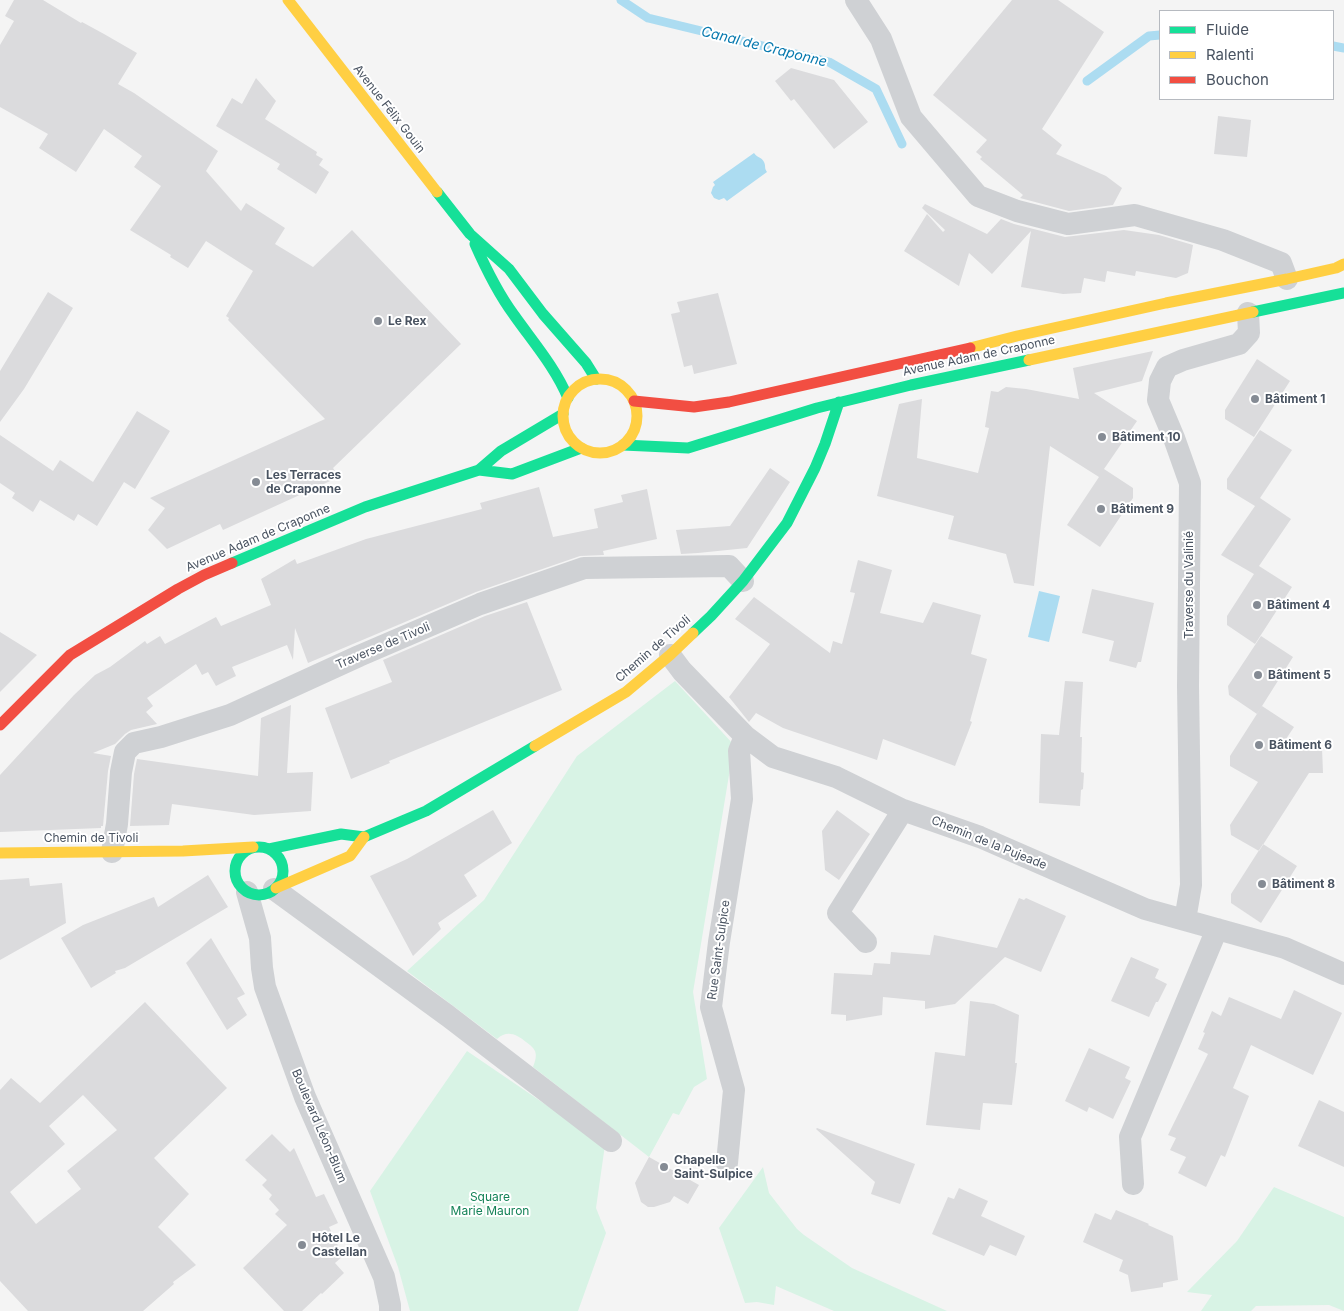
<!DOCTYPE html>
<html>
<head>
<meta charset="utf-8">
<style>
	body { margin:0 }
	#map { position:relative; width:1344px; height:1311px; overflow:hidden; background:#f4f4f4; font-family:Inter,sans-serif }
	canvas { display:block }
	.legend { position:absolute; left:1159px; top:10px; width:175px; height:90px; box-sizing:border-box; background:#fff; border:1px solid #b6bac0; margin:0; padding:6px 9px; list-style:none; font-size:15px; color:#495361 }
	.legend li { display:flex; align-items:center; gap:10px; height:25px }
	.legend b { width:25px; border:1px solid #b6bac0 }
</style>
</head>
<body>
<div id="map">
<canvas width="1344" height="1311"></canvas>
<ul class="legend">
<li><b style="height:6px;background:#16e098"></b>Fluide</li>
<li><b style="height:6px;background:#ffcf43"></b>Ralenti</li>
<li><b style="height:6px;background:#f24e42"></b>Bouchon</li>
</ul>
</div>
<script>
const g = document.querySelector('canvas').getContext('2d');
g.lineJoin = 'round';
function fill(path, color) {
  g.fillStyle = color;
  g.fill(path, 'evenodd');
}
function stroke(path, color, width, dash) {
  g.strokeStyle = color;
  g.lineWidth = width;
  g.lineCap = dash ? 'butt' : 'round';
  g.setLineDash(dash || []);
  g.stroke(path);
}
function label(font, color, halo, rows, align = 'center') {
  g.font = font + ' Inter,sans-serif';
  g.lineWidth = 4;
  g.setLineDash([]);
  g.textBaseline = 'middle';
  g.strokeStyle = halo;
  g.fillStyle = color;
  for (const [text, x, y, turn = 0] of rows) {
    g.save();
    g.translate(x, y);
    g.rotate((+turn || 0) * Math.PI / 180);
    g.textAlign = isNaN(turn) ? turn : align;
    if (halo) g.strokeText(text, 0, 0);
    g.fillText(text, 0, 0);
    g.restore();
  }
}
fill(new Path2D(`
	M 675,681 L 734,745 L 693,992 L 707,1079 L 694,1087 L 679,1115 L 673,1113 L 649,1157 L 533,1067 C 535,1062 537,1056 535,1051 C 533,1047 529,1044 526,1042 C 516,1034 507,1030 497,1039 L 407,971 L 484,900 L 577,756 Z
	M 467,1051 L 605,1145 L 596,1208 L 606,1233 L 578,1311 L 410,1311 L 398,1267 L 370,1191 Z
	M 763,1167 L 769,1193 L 797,1229 L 804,1235 L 852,1268 L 947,1311 L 834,1311 L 776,1286 L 774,1305 L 757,1302 L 745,1303 L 719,1228 Z
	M 1274,1187 L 1344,1217 L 1344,1311 L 1329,1305 L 1256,1306 L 1251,1311 L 1201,1311 L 1212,1295 L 1187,1292 L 1237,1241 Z`), '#d8f3e5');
fill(new Path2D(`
	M 754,153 C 757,158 762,157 764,162 C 766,166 764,168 767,172 L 727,201 L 724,198 L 719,200 L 714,198 L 711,193 L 713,187 L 715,185 L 713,182 Z
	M 1039,591 L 1060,596 L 1049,642 L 1028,637 Z`), '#acdcf1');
stroke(new Path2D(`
	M 621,0 L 648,18 L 829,62 L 876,89 L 902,144
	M 1333,46 L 1344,48
	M 1087,81 L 1149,36 L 1160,35`), '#acdcf1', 9);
fill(new Path2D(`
	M 14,0 L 43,0 L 81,23 L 82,22 L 104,34 L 137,53 L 118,84 L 134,93 L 218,151 L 206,171 L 241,211 L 246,203 L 285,228 L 275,244 L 313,267 L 352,230 L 461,344 L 333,468 L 339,477 L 223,530 L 220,524 L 167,549 L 148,530 L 165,508 L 150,498 L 325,419 L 228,320 L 229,318 L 226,316 L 253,271 L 206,241 L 188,268 L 170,257 L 171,255 L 130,230 L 161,186 L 134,167 L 142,156 L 104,129 L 76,172 L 39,148 L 48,134 L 0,107 L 0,45 L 14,21 L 5,16 Z
	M 1012,0 L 1058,0 L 1104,32 L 1042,129 L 1062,145 L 1056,154 L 1106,176 L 1122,188 L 1113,205 L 1069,211 L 1020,198 L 1023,195 L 980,159 L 982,157 L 976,152 L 987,140 L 933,95 Z
	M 791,68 L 834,80 L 868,122 L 834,149 L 794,99 L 791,101 L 775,81 Z
	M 256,78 L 276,101 L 265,119 L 317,152 L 316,155 L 323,159 L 319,165 L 329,172 L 316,194 L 277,169 L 280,164 L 216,126 L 232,98 L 242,104 Z
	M 1218,116 L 1251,120 L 1247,157 L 1214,154 Z
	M 925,204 L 987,234 L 1001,219 L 1014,224 L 1065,237 L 1124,230 L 1159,235 L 1193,245 L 1188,273 L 1176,278 L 1136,271 L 1135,276 L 1107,271 L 1105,282 L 1084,278 L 1081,293 L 1063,294 L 1021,287 L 1031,231 L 992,274 L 969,253 L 959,286 L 904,251 L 927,214 L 943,232 L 945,230 L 922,208 Z
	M 48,292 L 73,308 L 24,389 L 0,422 L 0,371 Z
	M 718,293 L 737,364 L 694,374 L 692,365 L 684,367 L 671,314 L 680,312 L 677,302 Z
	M 1153,351 L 1142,381 L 1094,393 L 1137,421 L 1104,469 L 1133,488 L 1133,498 L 1100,547 L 1067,525 L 1099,477 L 1050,446 L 1034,586 L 1014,583 L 1006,554 L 948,539 L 954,516 L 877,496 L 899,404 L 922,399 L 917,458 L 978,473 L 989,428 L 985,427 L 991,391 L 998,392 L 1006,387 L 1026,389 L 1079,399 L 1073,368 Z
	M 1257,359 L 1290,381 L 1254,437 L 1225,419 L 1225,410 Z
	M 137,411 L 170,431 L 135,489 L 124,482 L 97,526 L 78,514 L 74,521 L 40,500 L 33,512 L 12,498 L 15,493 L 0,483 L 0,435 L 53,471 L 60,460 L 93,482 Z
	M 1260,430 L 1292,450 L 1260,498 L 1291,519 L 1259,566 L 1292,587 L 1255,644 L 1227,625 L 1227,616 L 1254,574 L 1221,555 L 1255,506 L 1227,489 L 1227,479 Z
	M 770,468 L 790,482 L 747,548 L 698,553 L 681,554 L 676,530 L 730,526 Z
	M 539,487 L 553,537 L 598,528 L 594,509 L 623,502 L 621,495 L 647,489 L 657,539 L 603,551 L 604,555 L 580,556 L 476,592 L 308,663 L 295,628 L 293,660 L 287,645 L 232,667 L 236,676 L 216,686 L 208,672 L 202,675 L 196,664 L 147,698 L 153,706 L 146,712 L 157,724 L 131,730 L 125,734 L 115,744 L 93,753 L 111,756 L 108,771 L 103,826 L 101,826 L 101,828 L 0,832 L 0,775 L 74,695 L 95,675 L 110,667 L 145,641 L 147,644 L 160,636 L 165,644 L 216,617 L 221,626 L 271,605 L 261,579 L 295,559 L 297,564 L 366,539 L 482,509 L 480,503 Z
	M 858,560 L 892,570 L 880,613 L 923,623 L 933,602 L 981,615 L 971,654 L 987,659 L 970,721 L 972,722 L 955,766 L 883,739 L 877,760 L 783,728 L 756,713 L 749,722 L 729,697 L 770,644 L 735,619 L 754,597 L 830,653 L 833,641 L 842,644 L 855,593 L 850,592 Z
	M 1092,589 L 1154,603 L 1141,662 L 1138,662 L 1136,668 L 1109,661 L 1114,641 L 1082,633 Z
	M 527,602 L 562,690 L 389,761 L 390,763 L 351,779 L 325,708 L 392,682 L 383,660 L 485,616 Z
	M 0,632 L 37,655 L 0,692 Z
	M 1261,636 L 1293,657 L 1257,714 L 1229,695 L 1228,686 Z
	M 1065,681 L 1083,682 L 1080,737 L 1082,737 L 1081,772 L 1084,773 L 1083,789 L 1081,790 L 1080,806 L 1039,803 L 1041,734 L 1059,735 Z
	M 291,705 L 287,773 L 313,772 L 311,811 L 254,815 L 172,804 L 169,825 L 130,826 L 134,774 L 137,759 L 258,776 L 261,718 Z
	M 1262,706 L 1294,727 L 1286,739 L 1322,748 L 1323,773 L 1309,773 L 1259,851 L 1231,835 L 1230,825 L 1258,782 L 1230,766 L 1230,756 Z
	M 493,810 L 512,843 L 464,875 L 477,896 L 438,923 L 441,929 L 413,956 L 370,876 L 407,859 Z
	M 837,810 L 870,834 L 839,880 L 825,870 L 822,831 Z
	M 1263,844 L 1297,866 L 1261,923 L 1231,903 L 1231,894 Z
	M 208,875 L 228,907 L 125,968 L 115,971 L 116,973 L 91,988 L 61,938 L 83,925 L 154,897 L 158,907 Z
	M 29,878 L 30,886 L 62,883 L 66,923 L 0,960 L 0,880 Z
	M 1019,898 L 1024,900 L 1026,898 L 1066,916 L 1041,972 L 1005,957 L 955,1004 L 925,1009 L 925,1001 L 883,997 L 882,1015 L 846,1021 L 846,1015 L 831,1014 L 834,973 L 872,975 L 874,963 L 890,964 L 891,952 L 930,955 L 934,935 L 997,948 Z
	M 211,938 L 245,994 L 237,998 L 247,1015 L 227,1030 L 186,963 Z
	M 1131,957 L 1159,969 L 1155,978 L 1167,984 L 1158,1002 L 1156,1002 L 1149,1017 L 1111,1001 Z
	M 1294,990 L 1342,1013 L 1313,1075 L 1251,1045 L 1233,1088 L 1249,1096 L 1225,1157 L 1221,1155 L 1206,1187 L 1178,1173 L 1186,1157 L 1170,1150 L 1176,1138 L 1168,1135 L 1208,1054 L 1198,1049 L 1205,1033 L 1203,1032 L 1212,1011 L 1221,1016 L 1229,997 L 1281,1019 Z
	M 970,1001 L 994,1004 L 1019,1015 L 1015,1063 L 1017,1063 L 1012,1105 L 983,1103 L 980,1130 L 926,1125 L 935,1052 L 965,1056 Z
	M 145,1002 L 227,1088 L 154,1158 L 189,1194 L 158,1227 L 196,1265 L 173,1282 L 174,1284 L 143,1311 L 28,1311 L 0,1281 L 0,1090 L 11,1078 L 40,1103 ZM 83,1095 L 117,1130 L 67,1171 L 81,1189 L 36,1224 L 10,1192 L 65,1144 L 49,1126 Z
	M 1089,1048 L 1130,1067 L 1125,1078 L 1131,1081 L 1113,1119 L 1089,1107 L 1087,1112 L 1065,1101 Z
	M 1319,1100 L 1344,1112 L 1344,1167 L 1298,1146 Z
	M 817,1128 L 915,1164 L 900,1204 L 871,1194 L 875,1182 L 816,1129 Z
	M 272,1134 L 290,1152 L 294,1148 L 316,1197 L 324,1194 L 338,1223 L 329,1227 L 343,1256 L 335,1263 L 344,1273 L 322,1294 L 321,1293 L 302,1311 L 284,1311 L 243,1268 L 287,1225 L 275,1214 L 279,1210 L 269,1199 L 272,1195 L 262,1185 L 267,1180 L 245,1160 Z
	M 649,1157 L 699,1185 L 688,1204 L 674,1196 L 670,1202 L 654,1207 L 648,1207 L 641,1202 L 635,1183 Z
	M 959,1188 L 988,1201 L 981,1216 L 1025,1236 L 1016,1256 L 990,1245 L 984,1256 L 932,1234 L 948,1197 L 954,1199 Z
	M 1116,1210 L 1149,1224 L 1148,1225 L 1173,1236 L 1178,1280 L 1163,1283 L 1163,1287 L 1131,1292 L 1128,1275 L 1119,1271 L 1123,1260 L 1083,1242 L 1095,1213 L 1111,1220 Z`), '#dbdbdd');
stroke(new Path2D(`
	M 856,0 L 881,39 L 911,117 L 978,196 L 1017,211 L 1068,224 L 1135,215 L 1223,240 L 1281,263 L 1287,279
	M 670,655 L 682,671 L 745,736 L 773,757 L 836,777 L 903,810 L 980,837 L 1145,909 L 1285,948 L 1344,974
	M 112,852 L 117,824 L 121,772 L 125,752 L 134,743 L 161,737 L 230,715 L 359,656 L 480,604 L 584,568 L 729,566 L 743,581
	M 274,889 L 448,1016 L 611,1141
	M 247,892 L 260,938 L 262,968 L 265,987 L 305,1097 L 384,1277 L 390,1305 L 390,1311
	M 1185,920 L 1191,885 L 1188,686 L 1190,483 L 1174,438 L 1158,400 L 1160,381 L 1167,367 L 1183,360 L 1239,344 L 1249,333 L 1248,313
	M 866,942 L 838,913 L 903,810
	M 727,1163 L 734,1090 L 711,1007 L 719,942 L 742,799 L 739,751 L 745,736
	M 1133,1184 L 1130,1137 L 1217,929`), '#cfd1d4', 22);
stroke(new Path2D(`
	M 437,192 L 470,234 L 509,269 L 543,314 L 586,363 L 596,379
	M 475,244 C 486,269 497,292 514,315 C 533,342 555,367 568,398
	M 1253,312 L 1344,293
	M 623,445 L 688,448 L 817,408 L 911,385 L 1029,360
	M 479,470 L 512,474 L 581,448
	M 232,563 L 365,507 L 479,470 L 501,451 L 563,414
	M 693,633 L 711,616 L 743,581 L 787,523 L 815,468 L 825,444 L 839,402
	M235 871a24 24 0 1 1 48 0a24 24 0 1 1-48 0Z
	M 269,849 L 341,834 L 364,837 L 426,811 L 535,746`), '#16e098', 11);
stroke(new Path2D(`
	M 288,0 L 437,192
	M 970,348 L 1017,336 L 1166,303 L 1287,279 L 1336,268 L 1344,264
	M 1029,360 L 1253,312
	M563 416a37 37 0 1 1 74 0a37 37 0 1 1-74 0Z
	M 535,746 L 626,692 L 670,655 L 693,633
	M 0,853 L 183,851 L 253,847
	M 276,888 L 350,856 L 364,837`), '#ffcf43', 11);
stroke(new Path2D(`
	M 634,401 L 694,407 L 729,402 L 970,348
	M 0,725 L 70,655 L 178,589 L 204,575 L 232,563`), '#f24e42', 11);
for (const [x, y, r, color] of [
	[378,321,5,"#858b94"],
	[1255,399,5,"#858b94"],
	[1102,437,5,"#858b94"],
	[256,482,5,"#858b94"],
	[1101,509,5,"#858b94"],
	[1257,605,5,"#858b94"],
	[1258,675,5,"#858b94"],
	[1259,745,5,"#858b94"],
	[1262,884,5,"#858b94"],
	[664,1167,5,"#858b94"],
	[302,1245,5,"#858b94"]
]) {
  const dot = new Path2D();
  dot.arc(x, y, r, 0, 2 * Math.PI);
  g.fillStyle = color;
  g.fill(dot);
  stroke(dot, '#fff', 2);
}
label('12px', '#495361', '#fff', [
	["Avenue Félix Gouin",389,109,52],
	["Avenue Adam de Craponne",979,356,-12],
	["Avenue Adam de Craponne",258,538,-23],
	["Traverse du Valinié",1189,585,-90],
	["Traverse de Tivoli",383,646,-23],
	["Chemin de Tivoli",653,649,-41],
	["Chemin de Tivoli",91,838],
	["Chemin de la Pujeade",989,843,22],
	["Rue Saint-Sulpice",719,950,-82],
	["Boulevard Léon-Blum",319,1126,67]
]);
label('bold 12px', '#495361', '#fff', [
	["Le Rex",388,321],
	["Bâtiment 1",1265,399],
	["Bâtiment 10",1112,437],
	["Les Terraces",266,475],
	["de Craponne",266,489],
	["Bâtiment 9",1111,509],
	["Bâtiment 4",1267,605],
	["Bâtiment 5",1268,675],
	["Bâtiment 6",1269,745],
	["Bâtiment 8",1272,884],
	["Chapelle",674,1160],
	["Saint-Sulpice",674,1174],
	["Hôtel Le",312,1238],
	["Castellan",312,1252]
], 'left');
label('12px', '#148257', '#fff', [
	["Square",490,1197],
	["Marie Mauron",490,1211]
]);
label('italic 14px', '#087aaf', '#fff', [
	["Canal de Craponne",764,47,14]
]);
</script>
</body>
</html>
